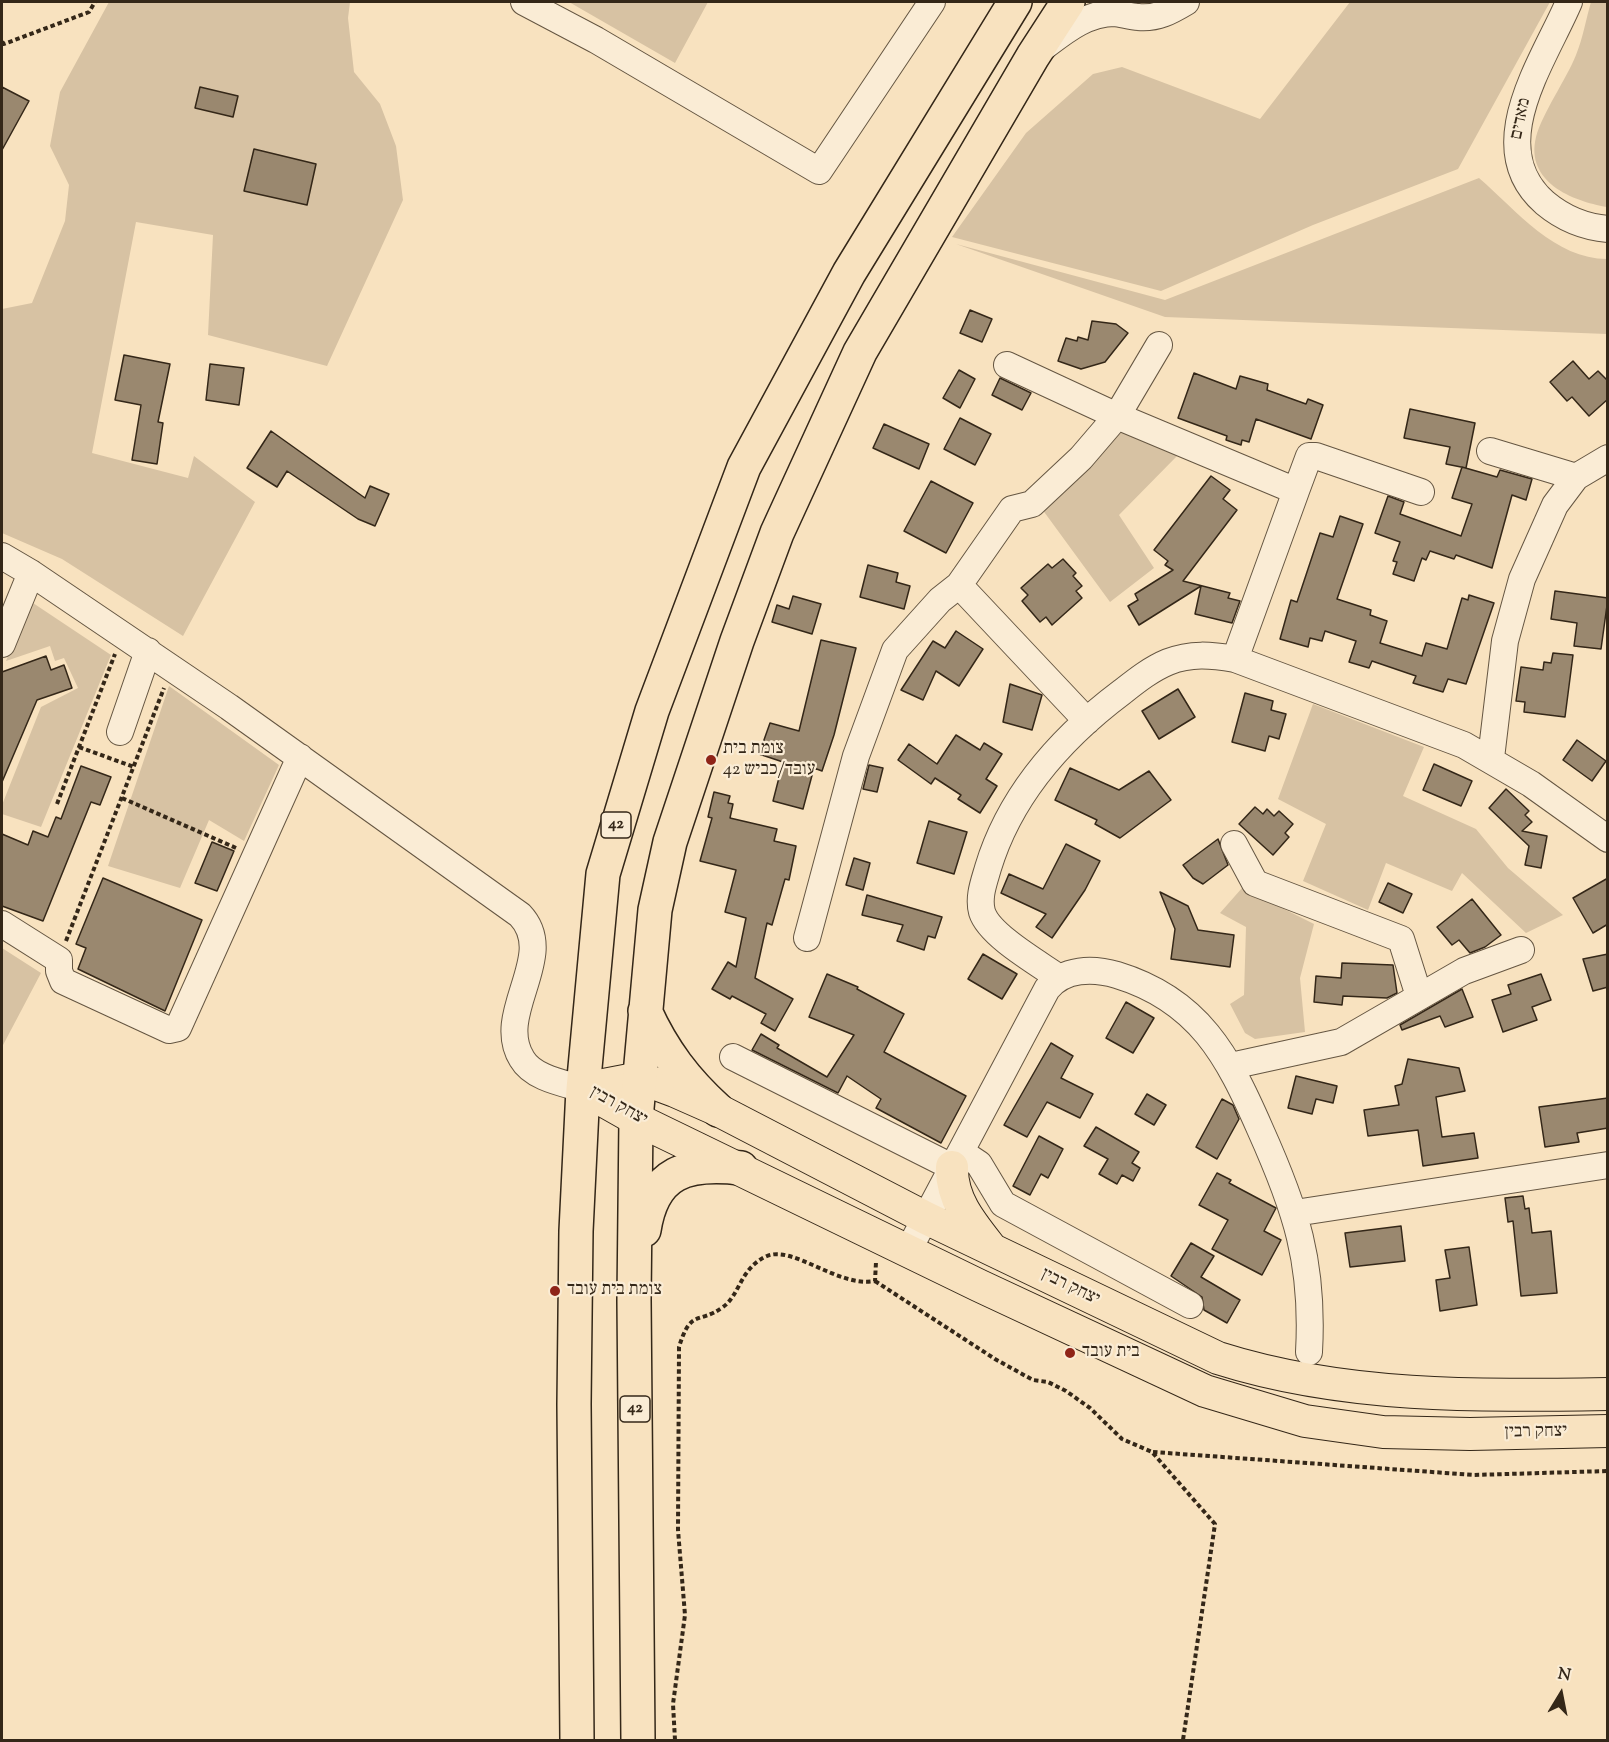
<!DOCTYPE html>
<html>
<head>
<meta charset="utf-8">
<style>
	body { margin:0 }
	#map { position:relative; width:1609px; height:1742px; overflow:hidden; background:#f8e2bf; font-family:"Sorts Mill Goudy",serif }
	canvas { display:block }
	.frame { position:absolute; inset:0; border:3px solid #342718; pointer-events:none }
	.north { position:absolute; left:1531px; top:1664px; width:60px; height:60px; -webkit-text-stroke:4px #faecd5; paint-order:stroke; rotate:10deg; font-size:16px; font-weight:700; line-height:24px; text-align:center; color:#342718 }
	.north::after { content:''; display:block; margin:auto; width:21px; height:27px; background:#342718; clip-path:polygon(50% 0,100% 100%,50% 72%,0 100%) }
</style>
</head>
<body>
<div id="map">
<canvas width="1609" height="1742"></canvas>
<div class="frame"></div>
<div class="north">N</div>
</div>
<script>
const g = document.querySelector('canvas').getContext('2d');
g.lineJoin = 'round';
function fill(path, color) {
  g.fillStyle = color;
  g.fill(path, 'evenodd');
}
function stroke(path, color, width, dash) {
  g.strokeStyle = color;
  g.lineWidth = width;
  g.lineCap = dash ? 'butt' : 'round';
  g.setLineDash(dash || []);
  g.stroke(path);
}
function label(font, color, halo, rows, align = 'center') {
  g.font = font + ' "Sorts Mill Goudy","Frank Ruhl Libre",serif';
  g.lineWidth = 4.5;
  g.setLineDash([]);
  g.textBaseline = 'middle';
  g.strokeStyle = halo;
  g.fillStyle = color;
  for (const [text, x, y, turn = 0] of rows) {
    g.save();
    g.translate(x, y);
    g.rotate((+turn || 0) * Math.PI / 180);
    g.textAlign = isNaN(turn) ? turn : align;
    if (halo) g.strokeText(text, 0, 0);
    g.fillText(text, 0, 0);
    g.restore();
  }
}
fill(new Path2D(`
	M 109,2 L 350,2 L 348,18 L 354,72 L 380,104 L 396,146 L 403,200 L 327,366 L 208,335 L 213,235 L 136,222 L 92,453 L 188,478 L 194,456 L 255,502 L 183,636 L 62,559 L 2,533 L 2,309 L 32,303 L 65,221 L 69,185 L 50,146 L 60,92 Z
	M 569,2 L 708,2 L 675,63 Z
	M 1350,2 L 1550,2 L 1458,169 L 1313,225 L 1161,291 L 952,237 L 1026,133 L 1093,74 L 1122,67 L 1260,119 Z
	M 1591,2 L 1607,2 L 1607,207 C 1572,201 1525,182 1536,137 C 1543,112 1566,80 1576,55 C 1583,38 1586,19 1591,2 Z
	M 1479,178 C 1517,211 1555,259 1607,259 L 1607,334 L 1165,317 L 956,244 L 1165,300 Z
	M 1116,429 L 1177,456 L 1119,515 L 1154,568 L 1110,602 L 1042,509 Z
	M 30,601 L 111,655 L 41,827 L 2,814 L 2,805 L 41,707 L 78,688 L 64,658 L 55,661 L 50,646 L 6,661 Z
	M 169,686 L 279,765 L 244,841 L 209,820 L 180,888 L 108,866 Z
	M 1313,704 L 1424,747 L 1403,796 L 1476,829 L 1508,868 L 1563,915 L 1526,933 L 1462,873 L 1452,891 L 1386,863 L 1368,910 L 1303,881 L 1326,824 L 1278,799 Z
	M 1242,888 L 1314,924 L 1300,978 L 1305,1032 L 1255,1039 L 1245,1033 L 1230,1004 L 1244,995 L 1246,927 L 1220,913 Z
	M 2,948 L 41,973 L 2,1047 Z`), '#d7c2a3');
const building = new Path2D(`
	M 2,87 L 29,101 L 2,150 Z
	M 200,87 L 238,96 L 233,117 L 195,108 Z
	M 254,149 L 316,164 L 307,205 L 244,191 Z
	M 970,310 L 992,319 L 982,342 L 960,333 Z
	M 1092,321 L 1116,324 L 1128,333 L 1105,362 L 1081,369 L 1058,361 L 1066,338 L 1077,341 L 1078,337 L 1088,340 Z
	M 124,355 L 170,364 L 158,422 L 163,423 L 157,464 L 132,460 L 141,405 L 115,400 Z
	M 1573,361 L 1589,379 L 1598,371 L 1608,381 L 1608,399 L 1589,416 L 1572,397 L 1567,401 L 1550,382 Z
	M 210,364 L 244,368 L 239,405 L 206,400 Z
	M 959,370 L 975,379 L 960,408 L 943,398 Z
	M 1194,373 L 1236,389 L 1240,376 L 1268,384 L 1267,390 L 1306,404 L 1308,399 L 1323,405 L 1311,439 L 1256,419 L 1249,442 L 1242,440 L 1241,445 L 1226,440 L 1227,436 L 1178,418 Z
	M 1000,378 L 1031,393 L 1022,410 L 992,395 Z
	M 1410,409 L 1475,423 L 1466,468 L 1446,464 L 1450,447 L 1404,438 Z
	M 960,418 L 991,434 L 975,465 L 944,449 Z
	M 884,424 L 929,444 L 919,469 L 873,448 Z
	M 271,431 L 365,498 L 370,486 L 389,494 L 375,526 L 358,519 L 287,471 L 277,487 L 247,468 Z
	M 1462,467 L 1497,477 L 1500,470 L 1532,479 L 1526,500 L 1512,495 L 1492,568 L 1456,555 L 1454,559 L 1430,551 L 1426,560 L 1422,558 L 1414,581 L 1393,574 L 1397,562 L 1393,561 L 1400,542 L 1375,533 L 1388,496 L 1404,502 L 1400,514 L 1461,536 L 1472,504 L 1452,498 Z
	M 1211,476 L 1230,490 L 1223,499 L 1237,510 L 1183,581 L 1230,593 L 1228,598 L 1240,601 L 1232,623 L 1195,614 L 1201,586 L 1139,625 L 1128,606 L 1138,600 L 1135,594 L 1173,570 L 1165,565 L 1168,561 L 1154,550 Z
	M 931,481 L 973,503 L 946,553 L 904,531 Z
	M 1340,516 L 1363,524 L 1337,599 L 1371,610 L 1370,615 L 1387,621 L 1380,643 L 1422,656 L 1426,643 L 1447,649 L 1462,598 L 1468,600 L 1469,595 L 1494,603 L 1466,684 L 1448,679 L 1443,692 L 1413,683 L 1416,676 L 1372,661 L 1369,668 L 1349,662 L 1356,641 L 1325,631 L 1322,641 L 1310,638 L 1308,647 L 1280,639 L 1291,600 L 1297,602 L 1320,533 L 1333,537 Z
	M 1063,559 L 1076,573 L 1073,576 L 1082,586 L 1076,591 L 1082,598 L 1052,625 L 1046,617 L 1040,622 L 1022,601 L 1028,595 L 1021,588 L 1048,564 L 1052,568 Z
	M 868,565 L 898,573 L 896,582 L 910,586 L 904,609 L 860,597 Z
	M 1555,591 L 1608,598 L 1601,649 L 1574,646 L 1577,623 L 1551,619 Z
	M 793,596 L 821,604 L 812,634 L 772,622 L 777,605 L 789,609 Z
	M 956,631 L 983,649 L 959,686 L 936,671 L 923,700 L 901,690 L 933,641 L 945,648 Z
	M 821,640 L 856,648 L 834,735 L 822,771 L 814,768 L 803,809 L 773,801 L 783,762 L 759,754 L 770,723 L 799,731 Z
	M 1553,653 L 1573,655 L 1565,717 L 1524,712 L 1525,702 L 1516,701 L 1521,667 L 1543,670 L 1544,662 L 1551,663 Z
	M 46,656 L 51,670 L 64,665 L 72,688 L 37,700 L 2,782 L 2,672 Z
	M 1010,684 L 1042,695 L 1032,730 L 1003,722 Z
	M 1178,689 L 1195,717 L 1159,739 L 1142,711 Z
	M 1245,693 L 1273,701 L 1271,710 L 1286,714 L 1279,739 L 1269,736 L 1265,751 L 1232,742 Z
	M 956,735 L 980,750 L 984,743 L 1002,754 L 986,779 L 997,786 L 980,813 L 958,799 L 961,795 L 935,778 L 931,784 L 898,760 L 909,744 L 937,764 Z
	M 1577,740 L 1606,761 L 1592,781 L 1563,760 Z
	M 1434,764 L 1472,781 L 1461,806 L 1423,790 Z
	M 869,765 L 883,768 L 877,792 L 863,789 Z
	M 81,766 L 111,777 L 100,805 L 91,802 L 43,921 L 2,906 L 2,834 L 28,845 L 33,831 L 48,837 L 56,817 L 61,819 Z
	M 1070,768 L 1119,790 L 1149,771 L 1171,800 L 1120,838 L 1095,824 L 1097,820 L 1055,800 Z
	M 1506,789 L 1529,811 L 1525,815 L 1532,822 L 1522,831 L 1547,836 L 1541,868 L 1525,865 L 1529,846 L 1489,808 Z
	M 714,792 L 730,796 L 728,803 L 733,804 L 730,818 L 777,829 L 774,841 L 796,846 L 789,880 L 785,879 L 772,925 L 767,923 L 755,978 L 793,999 L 775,1031 L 761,1023 L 766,1014 L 732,996 L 730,999 L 712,989 L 728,962 L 736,967 L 746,918 L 725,912 L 736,870 L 700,861 L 712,818 L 708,817 Z
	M 1255,807 L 1263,814 L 1267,809 L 1274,816 L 1279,811 L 1293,824 L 1285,833 L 1289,837 L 1273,855 L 1239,824 Z
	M 929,821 L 967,832 L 954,874 L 917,863 Z
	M 1218,839 L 1228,865 L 1203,884 L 1193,878 L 1183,865 Z
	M 212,842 L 234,851 L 217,891 L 195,883 Z
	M 1066,844 L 1100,861 L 1085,890 L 1052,938 L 1036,927 L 1046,914 L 1001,893 L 1009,874 L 1043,889 Z
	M 854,858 L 870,863 L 863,890 L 846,885 Z
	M 103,878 L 202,920 L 165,1011 L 78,969 L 86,948 L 76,944 Z
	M 1608,878 L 1608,924 L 1593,933 L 1573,898 Z
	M 1388,883 L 1412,894 L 1403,913 L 1379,902 Z
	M 1160,892 L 1188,906 L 1198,930 L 1234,935 L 1230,967 L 1171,959 L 1175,929 Z
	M 867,895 L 942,917 L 935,938 L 928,936 L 924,950 L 897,941 L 903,925 L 862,915 Z
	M 1472,899 L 1501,935 L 1485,947 L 1470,953 L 1459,940 L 1452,945 L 1437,927 Z
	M 983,954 L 1017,974 L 1002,999 L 968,979 Z
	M 1608,954 L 1608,987 L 1593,991 L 1583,959 Z
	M 1342,963 L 1393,965 L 1397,993 L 1387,998 L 1343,996 L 1342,1005 L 1314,1002 L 1316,976 L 1341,978 Z
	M 827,974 L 858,987 L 857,989 L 904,1014 L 884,1052 L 966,1096 L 941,1143 L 876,1108 L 881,1099 L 847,1076 L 838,1093 L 752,1050 L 761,1034 L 779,1045 L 777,1048 L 827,1077 L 854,1035 L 809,1017 Z
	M 1541,974 L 1551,1000 L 1532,1007 L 1537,1020 L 1503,1032 L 1492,1000 L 1511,994 L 1508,985 Z
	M 1462,989 L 1473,1017 L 1445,1027 L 1440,1016 L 1402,1030 L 1400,1025 Z
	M 1126,1002 L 1154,1018 L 1133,1053 L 1106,1038 Z
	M 1051,1043 L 1073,1056 L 1061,1078 L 1093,1094 L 1080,1118 L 1047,1102 L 1027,1137 L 1004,1125 Z
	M 1408,1059 L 1459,1068 L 1465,1091 L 1436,1097 L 1442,1137 L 1474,1133 L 1478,1158 L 1423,1166 L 1418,1130 L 1368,1136 L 1364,1110 L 1399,1105 L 1395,1086 L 1402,1084 Z
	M 1296,1076 L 1337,1086 L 1333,1103 L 1316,1099 L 1312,1114 L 1288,1108 Z
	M 1147,1094 L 1166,1105 L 1154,1125 L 1135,1114 Z
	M 1608,1098 L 1608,1128 L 1577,1133 L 1579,1142 L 1545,1147 L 1539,1107 Z
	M 1222,1099 L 1233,1105 L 1239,1119 L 1217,1159 L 1196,1147 Z
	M 1096,1127 L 1139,1152 L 1132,1163 L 1140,1168 L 1133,1181 L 1122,1175 L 1117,1184 L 1099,1174 L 1108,1159 L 1084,1146 Z
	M 1039,1136 L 1063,1149 L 1048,1178 L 1041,1174 L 1030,1195 L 1013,1186 Z
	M 1217,1173 L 1231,1180 L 1229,1183 L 1276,1208 L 1264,1231 L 1281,1240 L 1262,1275 L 1212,1249 L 1228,1220 L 1199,1205 Z
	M 1523,1196 L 1525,1209 L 1529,1208 L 1532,1233 L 1551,1231 L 1557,1293 L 1521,1296 L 1513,1221 L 1508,1222 L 1505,1198 Z
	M 1401,1226 L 1405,1261 L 1350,1267 L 1345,1233 Z
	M 1191,1243 L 1214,1256 L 1201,1277 L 1240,1300 L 1227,1323 L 1204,1310 L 1202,1297 L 1171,1276 Z
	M 1469,1247 L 1477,1305 L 1440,1311 L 1436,1280 L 1450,1278 L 1445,1250 Z`);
fill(building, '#9a886f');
stroke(building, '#342718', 1.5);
const minor = new Path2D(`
	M 524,2 L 596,40 L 819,171 L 932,2
	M 1569,2 C 1544,61 1481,147 1545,203 C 1563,218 1584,227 1608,229
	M 1045,46 C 1066,30 1087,13 1115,13 C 1123,14 1131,17 1138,17 C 1157,19 1171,11 1186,2
	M 1007,365 L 1117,416 L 1296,491 L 1235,659
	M 1490,451 L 1576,477
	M 1296,491 L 1309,456 L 1316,456 L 1421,492
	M 2,556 L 31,573 L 229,707 L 520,915 C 559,956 493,1013 522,1059 C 533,1078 563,1083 583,1089
	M 959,585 L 1012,509 L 1032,504 L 1081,458 L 1117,416 L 1159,345
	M 2,644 L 31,573
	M 120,732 L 148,651
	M 1491,758 L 1505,641 L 1522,579 L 1555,505 L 1576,477 L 1608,458
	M 1234,844 L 1255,883 L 1401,939 L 1419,996
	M 2,924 L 59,960 L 59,971 L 63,981 L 169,1030 L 178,1028 L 300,757
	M 807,938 L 856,756 L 895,650 L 940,600 L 959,585 L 1087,721
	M 1058,977 C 1038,963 989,935 982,912 C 978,897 984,882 988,868 C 1010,795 1062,737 1122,692 C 1136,681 1151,669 1168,662 C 1191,653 1211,655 1235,659 L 1464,745 L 1531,784 L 1608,839
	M 733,1057 L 952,1167
	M 1231,1066 L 1341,1042 L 1464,971 L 1521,950
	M 961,1152 L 979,1164 L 1003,1204 L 1190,1305
	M 1295,1213 L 1608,1165
	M 908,1251 L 1047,989 C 1064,968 1093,968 1117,975 C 1199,1000 1228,1056 1260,1129 C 1296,1209 1314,1263 1309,1352`);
const major = new Path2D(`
	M 583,1089 L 636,1119 L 980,1286 L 1205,1391 L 1305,1421 L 1383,1432 L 1470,1434 L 1608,1431
	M 583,1089 L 640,1078 L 675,1091 L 718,1110 L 926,1218 L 1218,1358 C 1344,1398 1477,1396 1608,1394
	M 952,1167 C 951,1199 971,1223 990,1247`);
const highway = new Path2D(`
	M 645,1011 C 663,1051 686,1081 718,1110
	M 644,1230 C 653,1171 687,1162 741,1168
	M 577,1740 L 574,1404 L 576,1231 L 583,1089 L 603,874 L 652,711 L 744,467 L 849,273 L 1015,2
	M 638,1740 L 634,1300 L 636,1119 L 655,910 L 670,842 L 737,641 L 777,533 L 860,352 L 1033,56 L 1068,2`);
stroke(minor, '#655642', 28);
stroke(major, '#342718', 34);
stroke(highway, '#342718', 36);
stroke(new Path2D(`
	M 2,42 L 4,44 L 89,12 L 95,2
	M 79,747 L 134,767
	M 122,798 L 236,848
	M 57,804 L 115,654
	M 66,941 L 164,688
	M 875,1281 L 995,1359 L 1033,1380 L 1048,1382 L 1066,1391 L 1090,1408 L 1122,1439 L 1152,1452 L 1215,1524 L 1183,1740
	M 1153,1452 L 1474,1475 L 1608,1471
	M 675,1740 L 673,1704 L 685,1615 L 678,1530 L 679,1347 C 691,1308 698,1325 723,1307 C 740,1295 740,1268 767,1256 C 793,1245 839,1288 875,1281 L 876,1262`), '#342718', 4, [4.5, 3]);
stroke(minor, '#faecd5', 26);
stroke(major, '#f8e2bf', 32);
stroke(highway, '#f8e2bf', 33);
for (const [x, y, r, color] of [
	[711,760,6,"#8f2418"],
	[555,1291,6,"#8f2418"],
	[1070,1353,6,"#8f2418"]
]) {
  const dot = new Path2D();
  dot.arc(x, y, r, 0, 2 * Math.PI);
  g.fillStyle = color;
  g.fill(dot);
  stroke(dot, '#faecd5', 2);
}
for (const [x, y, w] of [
	[616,825,30],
	[635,1409,30]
]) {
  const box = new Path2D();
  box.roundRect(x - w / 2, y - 13, w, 26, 4.5);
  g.fillStyle = '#faecd5';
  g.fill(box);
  stroke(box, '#342718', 1.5);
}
label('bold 16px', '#342718', null, [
	["42",616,825],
	["42",635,1409]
]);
label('18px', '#342718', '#faecd5', [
	["מאדים",1522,119,-78],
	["יצחק רבין",618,1107,29],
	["יצחק רבין",1070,1288,26],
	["יצחק רבין",1536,1433,-1]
]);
label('18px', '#342718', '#faecd5', [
	["צומת בית",723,750],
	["עובד/כביש 42",723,771],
	["צומת בית עובד",567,1291],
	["בית עובד",1082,1353]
], 'left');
</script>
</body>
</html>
